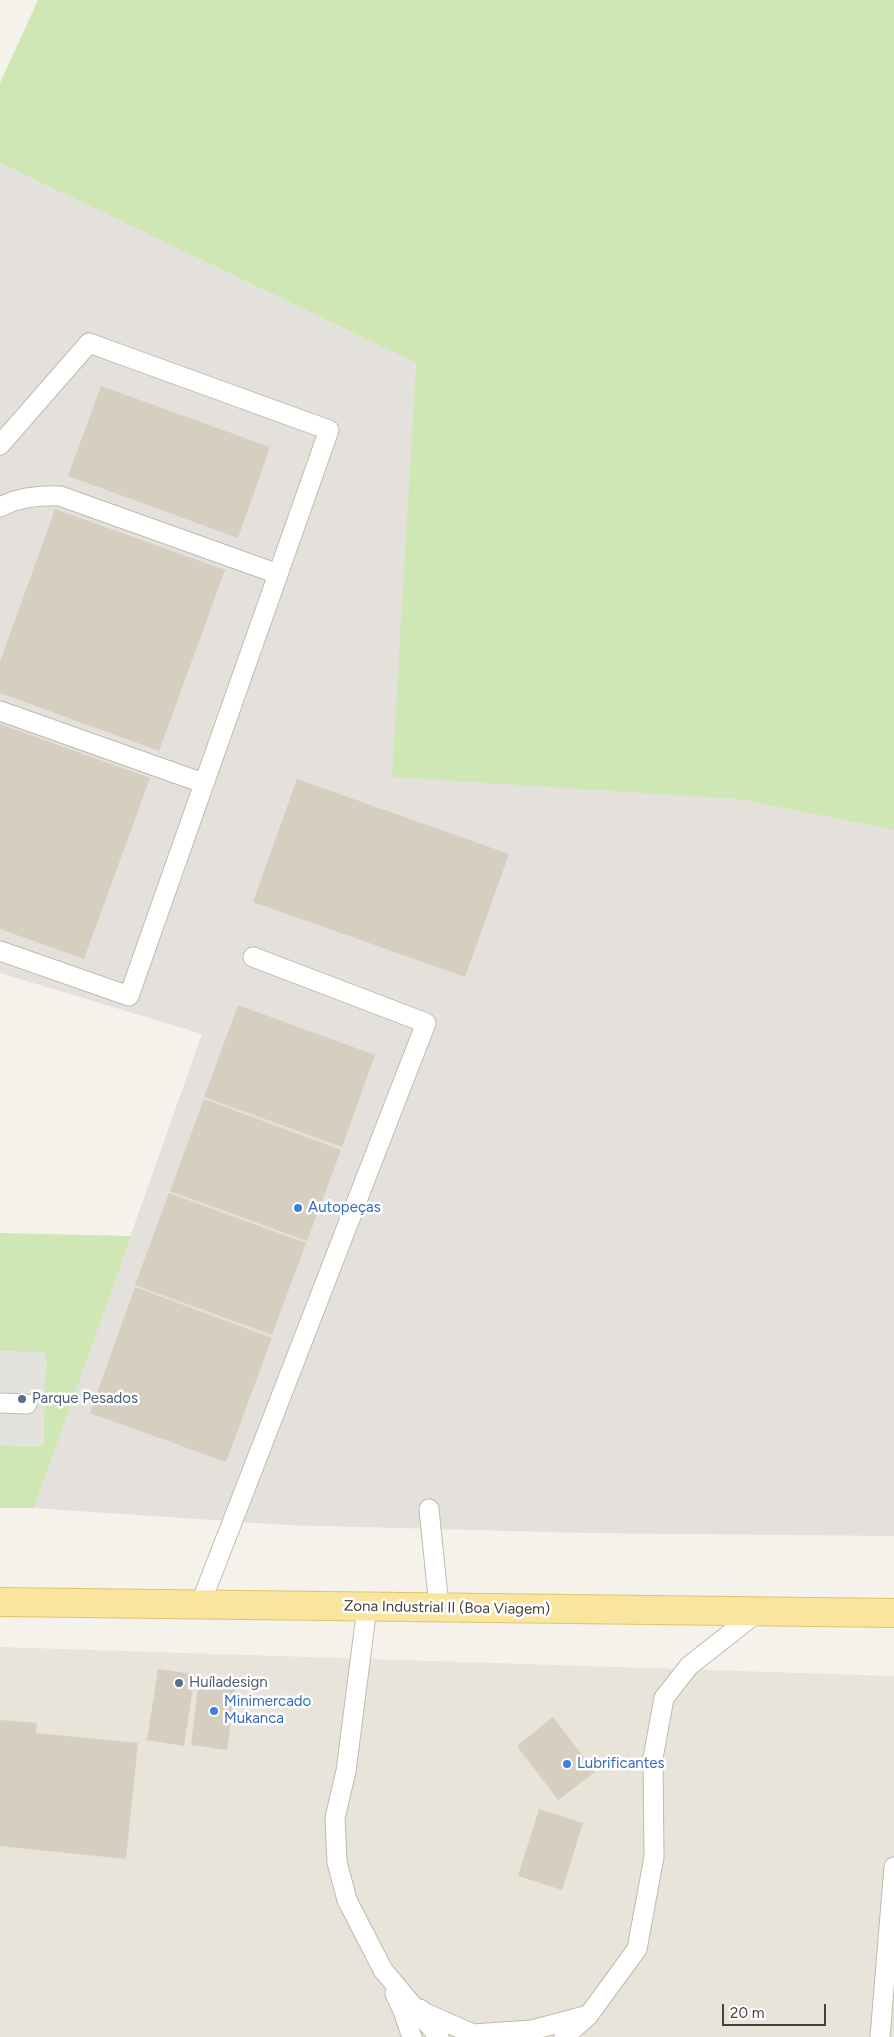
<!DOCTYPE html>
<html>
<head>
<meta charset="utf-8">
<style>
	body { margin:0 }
	#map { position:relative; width:894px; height:2037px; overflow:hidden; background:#f4f2eb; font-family:Figtree,sans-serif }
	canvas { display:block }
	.scale { position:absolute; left:722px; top:2004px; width:104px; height:22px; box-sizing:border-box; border:2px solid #484339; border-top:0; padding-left:6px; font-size:15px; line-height:18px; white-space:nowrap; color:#484339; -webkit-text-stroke:4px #fff; paint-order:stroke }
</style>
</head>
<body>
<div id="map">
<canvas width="894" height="2037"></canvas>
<div class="scale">20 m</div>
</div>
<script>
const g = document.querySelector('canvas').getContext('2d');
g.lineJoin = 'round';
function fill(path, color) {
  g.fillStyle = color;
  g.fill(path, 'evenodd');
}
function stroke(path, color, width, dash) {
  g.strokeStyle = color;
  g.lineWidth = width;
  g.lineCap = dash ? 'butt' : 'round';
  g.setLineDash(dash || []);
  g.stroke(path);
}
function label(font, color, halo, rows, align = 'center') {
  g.font = font + ' Figtree,sans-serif';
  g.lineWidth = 5;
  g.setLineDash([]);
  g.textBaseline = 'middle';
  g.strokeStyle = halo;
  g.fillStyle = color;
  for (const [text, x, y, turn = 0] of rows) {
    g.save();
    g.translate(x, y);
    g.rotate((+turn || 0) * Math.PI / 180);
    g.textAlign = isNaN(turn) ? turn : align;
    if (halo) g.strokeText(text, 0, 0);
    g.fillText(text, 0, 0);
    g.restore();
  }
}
fill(new Path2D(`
	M 0,1647 L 894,1676 L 894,2037 L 0,2037 Z`), '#e8e4d9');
fill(new Path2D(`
	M 0,163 L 416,363 L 393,777 L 536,784 L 737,799 L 894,830 L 894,1536 L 586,1533 L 286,1525 L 34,1508 L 202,1034 L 0,973 Z`), '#e4e1dc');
fill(new Path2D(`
	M 38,0 L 894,0 L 894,830 L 737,799 L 392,777 L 416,363 L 0,163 L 0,83 Z
	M 0,1233 L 131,1236 L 34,1508 L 0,1508 L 0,1445 L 43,1446 L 46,1353 L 0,1351 Z`), '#cee7b5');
fill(new Path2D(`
	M 0,1351 L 46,1353 L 43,1446 L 0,1445 Z`), '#e3e2df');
fill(new Path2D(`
	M 101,386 L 270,447 L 238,538 L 68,476 Z
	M 55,509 L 225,570 L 159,751 L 0,693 L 0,662 Z
	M 0,724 L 150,778 L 84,959 L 0,929 Z
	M 297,779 L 509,854 L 465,977 L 253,902 Z
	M 238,1005 L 375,1055 L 342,1147 L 204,1097 Z
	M 204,1099 L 341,1150 L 307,1241 L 170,1191 Z
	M 169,1193 L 306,1243 L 272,1335 L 135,1285 Z
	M 135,1287 L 272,1338 L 226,1462 L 90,1413 Z
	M 158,1669 L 195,1674 L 184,1746 L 147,1740 Z
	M 199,1680 L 236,1684 L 227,1750 L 191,1745 Z
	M 553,1717 L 595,1772 L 558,1800 L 517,1746 Z
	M 0,1720 L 37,1723 L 36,1733 L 138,1743 L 126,1859 L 0,1846 Z
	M 539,1809 L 583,1823 L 562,1890 L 518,1876 Z`), '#d6cfc0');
const service = new Path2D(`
	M 0,445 L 89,343 L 329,430 L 129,996 L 0,951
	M 0,507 C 19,497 38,495 60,496 L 278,574
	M 0,711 L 203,783
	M 0,1403 L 27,1404
	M 429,1509 L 439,1607
	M 200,1605 L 426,1023 L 253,957
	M 367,1607 L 346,1771 L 335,1818 L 337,1862 L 347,1900 L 383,1970 L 439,2037
	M 395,1994 L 403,2011 L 412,2037
	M 420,2009 L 423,2012 L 473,2034 L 532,2030 L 585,2016
	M 564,2037 L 588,2016 L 637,1949 L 654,1857 L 653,1758 L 664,1698 L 689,1666 L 759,1611
	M 880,2037 L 894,1867`);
const primary = new Path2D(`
	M 0,1602 L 894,1613`);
stroke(service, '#c0baad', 21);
stroke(primary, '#dfc46e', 30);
stroke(service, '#fff', 19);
stroke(primary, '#fae59e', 28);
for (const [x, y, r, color] of [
	[298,1208,5,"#3f7fe0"],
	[22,1399,5,"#5c6f8a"],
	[179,1683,5,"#5c6f8a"],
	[214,1711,5,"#3f7fe0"],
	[567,1764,5,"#3f7fe0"]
]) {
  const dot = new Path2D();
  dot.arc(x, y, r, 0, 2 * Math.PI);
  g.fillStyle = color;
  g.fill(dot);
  stroke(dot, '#fff', 2);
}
label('15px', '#366cbe', '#fff', [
	["Autopeças",308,1208],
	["Minimercado",224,1702],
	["Mukanca",224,1719],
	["Lubrificantes",577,1764]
], 'left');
label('15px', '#4e5e75', '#fff', [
	["Parque Pesados",32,1399],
	["Huíladesign",189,1683]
], 'left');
label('15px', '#484339', '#fff', [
	["Zona Industrial II (Boa Viagem)",447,1608,1]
]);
</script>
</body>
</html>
